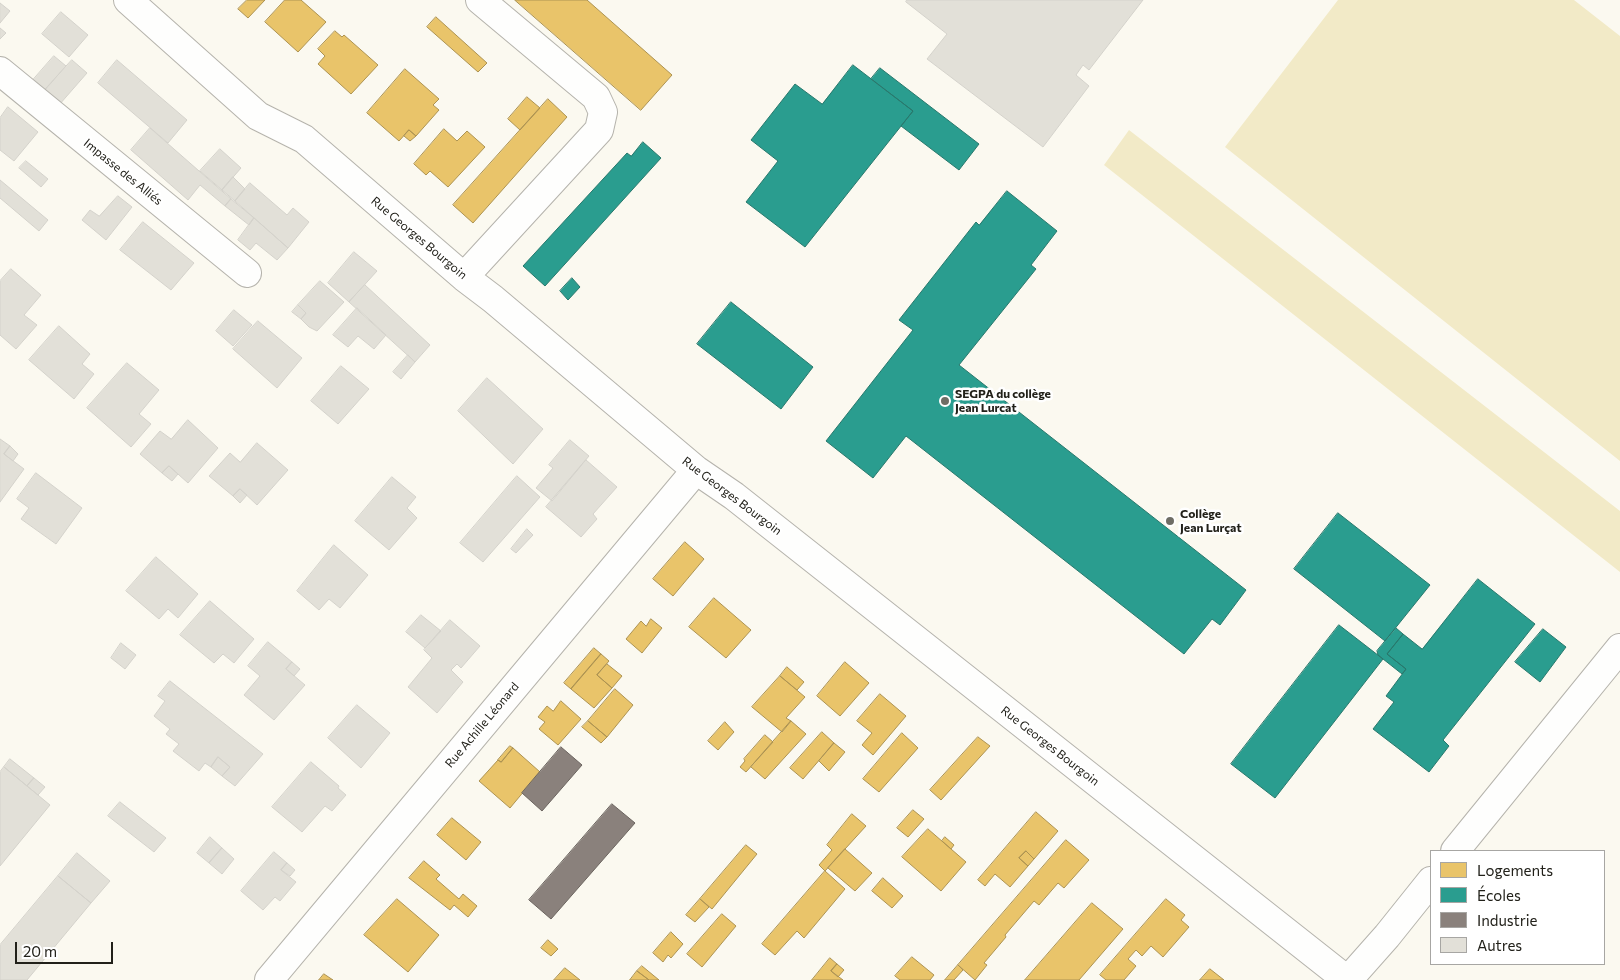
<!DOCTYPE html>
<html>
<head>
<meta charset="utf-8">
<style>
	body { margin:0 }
	#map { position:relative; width:1620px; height:980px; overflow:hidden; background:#fbf9f0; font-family:Commissioner,sans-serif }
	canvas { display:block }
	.legend { position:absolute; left:1430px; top:850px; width:175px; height:115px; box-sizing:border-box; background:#fff; border:1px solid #a7a6a3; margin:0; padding:6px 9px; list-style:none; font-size:15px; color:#22211a }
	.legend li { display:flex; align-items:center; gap:10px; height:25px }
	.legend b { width:25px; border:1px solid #a7a6a3 }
	.scale { position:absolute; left:15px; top:942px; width:98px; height:22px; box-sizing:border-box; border:2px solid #22211a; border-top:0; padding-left:6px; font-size:15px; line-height:18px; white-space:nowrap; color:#22211a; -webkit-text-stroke:4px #fff; paint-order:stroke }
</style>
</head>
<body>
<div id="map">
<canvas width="1620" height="980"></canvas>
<ul class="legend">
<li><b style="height:14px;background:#e9c46a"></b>Logements</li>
<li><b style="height:14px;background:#2a9d8f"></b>Écoles</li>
<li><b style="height:14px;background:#8a817c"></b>Industrie</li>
<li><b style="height:14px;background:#e2e0d8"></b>Autres</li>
</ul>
<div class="scale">20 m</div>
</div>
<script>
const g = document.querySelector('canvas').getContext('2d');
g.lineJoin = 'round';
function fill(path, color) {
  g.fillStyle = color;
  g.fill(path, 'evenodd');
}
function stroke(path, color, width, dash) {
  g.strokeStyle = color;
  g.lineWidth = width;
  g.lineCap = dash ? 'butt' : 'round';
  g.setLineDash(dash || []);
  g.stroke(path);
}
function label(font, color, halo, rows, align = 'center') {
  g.font = font + ' Commissioner,sans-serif';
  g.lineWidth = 5;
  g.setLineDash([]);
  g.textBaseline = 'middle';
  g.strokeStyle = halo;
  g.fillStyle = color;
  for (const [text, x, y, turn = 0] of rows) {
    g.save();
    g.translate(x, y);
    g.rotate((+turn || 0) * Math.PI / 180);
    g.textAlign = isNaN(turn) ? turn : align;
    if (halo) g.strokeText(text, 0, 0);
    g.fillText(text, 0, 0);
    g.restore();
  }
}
fill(new Path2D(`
	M 1338,0 L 1574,0 L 1620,36 L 1620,461 L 1225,147 Z
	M 1129,130 L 1620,511 L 1620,572 L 1104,165 Z`), '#f2eac7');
const homes = new Path2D(`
	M 247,0 L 265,0 L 248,18 L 238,9 Z
	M 285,0 L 301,0 L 326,22 L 298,52 L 265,22 Z
	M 515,0 L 587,0 L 672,75 L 641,110 Z
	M 436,17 L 487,63 L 478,72 L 427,27 Z
	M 335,31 L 342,37 L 344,35 L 378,65 L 351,94 L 318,64 L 325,56 L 318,49 Z
	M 405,69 L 439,99 L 433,105 L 439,110 L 416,136 L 409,130 L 399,141 L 367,113 Z
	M 527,97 L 540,108 L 520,130 L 508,119 Z
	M 548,99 L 567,117 L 473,223 L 453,205 Z
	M 444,129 L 457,141 L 467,131 L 485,147 L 448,187 L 430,171 L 426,175 L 414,164 Z
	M 409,130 L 416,136 L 410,141 L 404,136 Z
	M 685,542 L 704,559 L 673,596 L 653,579 Z
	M 714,598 L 751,630 L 726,658 L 689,627 Z
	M 651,619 L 662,628 L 642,653 L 626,639 L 641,621 L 646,626 Z
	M 594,648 L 601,654 L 571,689 L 564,683 Z
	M 601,654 L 609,661 L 597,675 L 612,688 L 594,708 L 571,689 Z
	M 845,662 L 869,683 L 840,716 L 817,696 Z
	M 607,664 L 622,676 L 612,688 L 597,675 Z
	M 787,667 L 804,682 L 797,690 L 780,676 Z
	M 780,676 L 805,697 L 786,718 L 791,721 L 782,732 L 752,707 Z
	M 615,689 L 633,705 L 607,737 L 588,721 Z
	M 880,694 L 906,716 L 873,755 L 862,745 L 872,733 L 857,721 Z
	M 561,701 L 581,719 L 558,745 L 539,729 L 545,722 L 538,717 L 547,706 L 553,711 Z
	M 588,721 L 607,737 L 601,743 L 582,727 Z
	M 791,721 L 806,734 L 765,779 L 751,767 Z
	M 725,722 L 734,732 L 718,750 L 708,741 Z
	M 822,732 L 834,743 L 803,779 L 790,768 Z
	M 902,733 L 918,748 L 879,792 L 863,779 Z
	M 765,735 L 773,742 L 746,772 L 740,767 L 745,761 L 744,759 Z
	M 978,737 L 990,746 L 941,800 L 930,790 Z
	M 834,743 L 845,752 L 829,771 L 819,761 Z
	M 510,746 L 513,748 L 501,762 L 498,760 Z
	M 513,748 L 540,772 L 510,808 L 479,781 L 498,760 L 501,762 Z
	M 913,810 L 924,819 L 908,837 L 897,828 Z
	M 1036,812 L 1058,831 L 1034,859 L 1026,851 L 1019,858 L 1028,866 L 1010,887 L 995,874 L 985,886 L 978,880 Z
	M 852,814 L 866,826 L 825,871 L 819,865 L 832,850 L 827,845 Z
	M 452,818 L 481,842 L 466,860 L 437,835 Z
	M 928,829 L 966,862 L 941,891 L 902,857 Z
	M 945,837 L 954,845 L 951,849 L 942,841 Z
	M 1066,840 L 1089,860 L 1064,888 L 1058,883 L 1039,905 L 1034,901 L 1005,935 L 1006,937 L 984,963 L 987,965 L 975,980 L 958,965 Z
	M 746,845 L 757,854 L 712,909 L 700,899 Z
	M 845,849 L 872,873 L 855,891 L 828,868 Z
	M 1026,851 L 1034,859 L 1028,866 L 1019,858 Z
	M 424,861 L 440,875 L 436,879 L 459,899 L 463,894 L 477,906 L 468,917 L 454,905 L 450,910 L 409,878 Z
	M 825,871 L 845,889 L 804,938 L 797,931 L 775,955 L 762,944 Z
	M 883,878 L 903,896 L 892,908 L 872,891 Z
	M 397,899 L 439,935 L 408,972 L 364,935 Z
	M 700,899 L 709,907 L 695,922 L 686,915 Z
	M 1166,899 L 1185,915 L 1181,920 L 1189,927 L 1163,957 L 1151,946 L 1142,956 L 1136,950 L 1128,959 L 1136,966 L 1124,980 L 1106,980 L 1100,975 Z
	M 1092,903 L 1123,929 L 1079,980 L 1025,980 Z
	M 722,914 L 736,926 L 702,967 L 687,954 Z
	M 671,932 L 683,944 L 671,958 L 668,955 L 663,962 L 653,953 Z
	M 548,940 L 558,949 L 551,956 L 541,948 Z
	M 912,957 L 934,975 L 930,980 L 900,980 L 895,976 Z
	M 830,958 L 837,964 L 831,971 L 843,980 L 812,980 Z
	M 837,964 L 844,970 L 838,977 L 831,971 Z
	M 958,965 L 963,970 L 954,980 L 945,980 Z
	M 642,966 L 659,980 L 649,980 L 637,971 Z
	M 565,968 L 580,980 L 554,980 Z
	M 1210,969 L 1224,980 L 1200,980 Z
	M 637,971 L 649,980 L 630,980 Z
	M 324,974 L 333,980 L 319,980 Z`);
fill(homes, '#e9c46a');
stroke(homes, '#ad9352', 1);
const schools = new Path2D(`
	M 853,65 L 913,111 L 805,247 L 746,202 L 778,161 L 751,140 L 795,84 L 822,104 Z
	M 880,68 L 979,144 L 959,170 L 901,126 L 913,111 L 871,79 Z
	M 643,142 L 661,158 L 545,286 L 523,266 L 627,153 L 631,156 Z
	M 1007,191 L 1057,231 L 1031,265 L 1036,269 L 959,365 L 1246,590 L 1220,625 L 1212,619 L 1184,654 L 906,436 L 873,478 L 826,441 L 913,330 L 899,320 L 976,222 L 979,225 Z
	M 572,278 L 580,287 L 568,300 L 560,291 Z
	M 731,302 L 813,367 L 781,409 L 697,344 Z
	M 1338,513 L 1430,585 L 1385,641 L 1294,569 Z
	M 1478,579 L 1535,624 L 1443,740 L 1449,746 L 1429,772 L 1373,729 L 1394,702 L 1386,696 L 1406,669 L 1387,654 L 1403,634 L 1422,649 Z
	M 1339,625 L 1383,659 L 1275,798 L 1231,764 Z
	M 1396,628 L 1403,634 L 1387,654 L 1406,669 L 1402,674 L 1378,655 L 1377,651 Z
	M 1543,629 L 1566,647 L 1540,682 L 1515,662 Z`);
fill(schools, '#2a9d8f');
stroke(schools, '#28786c', 1);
const industry = new Path2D(`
	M 561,747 L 582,765 L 542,811 L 522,793 Z
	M 612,804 L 635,823 L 551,919 L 529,900 Z`);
fill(industry, '#8a817c');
stroke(industry, '#6b645f', 1);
const building = new Path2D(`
	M 907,0 L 1143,0 L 1089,70 L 1083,65 L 1076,75 L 1089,86 L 1043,147 L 927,59 L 947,34 L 906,2 Z
	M 0,3 L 10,11 L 0,23 Z
	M 61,12 L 88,35 L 69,57 L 42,34 Z
	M 0,28 L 6,33 L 0,39 Z
	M 54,56 L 66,66 L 44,91 L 33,80 Z
	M 72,60 L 87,73 L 59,105 L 44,91 Z
	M 117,60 L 187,120 L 168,143 L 98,83 Z
	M 8,107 L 38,132 L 14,161 L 0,150 L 0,118 Z
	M 150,128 L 231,199 L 225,206 L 200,185 L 188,200 L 131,150 Z
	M 220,149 L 241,168 L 222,190 L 200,171 Z
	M 26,161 L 48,179 L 41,187 L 19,168 Z
	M 233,177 L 245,189 L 235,201 L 222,190 Z
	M 0,180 L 48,220 L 39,231 L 0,198 Z
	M 250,183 L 287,215 L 293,208 L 309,222 L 288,248 L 235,201 Z
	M 118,196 L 132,207 L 106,240 L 82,220 L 90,210 L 99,216 Z
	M 231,199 L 254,218 L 249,225 L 225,206 Z
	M 254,218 L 288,248 L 277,260 L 256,243 L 250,250 L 238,240 Z
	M 143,222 L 194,263 L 171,290 L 120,250 Z
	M 354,252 L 377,271 L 349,302 L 328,283 Z
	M 11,269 L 41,295 L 24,315 L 37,325 L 16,349 L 0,335 L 0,281 Z
	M 320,281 L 344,302 L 317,331 L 309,327 L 301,319 L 306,313 L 298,305 Z
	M 365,285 L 430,345 L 415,362 L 349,302 Z
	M 298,305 L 306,313 L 301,319 L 292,312 Z
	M 357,308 L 386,335 L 374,349 L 358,336 L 348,347 L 333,335 Z
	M 234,310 L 252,325 L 233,346 L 216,331 Z
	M 258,321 L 302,358 L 277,388 L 233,349 Z
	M 59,326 L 90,354 L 82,364 L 94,374 L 74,399 L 29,360 Z
	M 408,355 L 415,362 L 401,379 L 393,372 Z
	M 127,363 L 159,390 L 139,414 L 151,424 L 131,447 L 87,408 Z
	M 341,366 L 369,389 L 338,424 L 311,401 Z
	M 487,378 L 543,429 L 513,464 L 458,411 Z
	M 188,420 L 218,448 L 188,483 L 169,466 L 162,473 L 140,454 L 160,431 L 171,439 Z
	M 0,439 L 10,446 L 4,454 L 24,469 L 0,502 Z
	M 570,440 L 589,456 L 552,501 L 536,488 L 553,468 L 549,465 Z
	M 257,443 L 288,470 L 257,505 L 240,489 L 233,496 L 209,476 L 230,453 L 240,462 Z
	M 10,446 L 18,454 L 13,461 L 4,454 Z
	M 586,460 L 617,487 L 593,514 L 597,519 L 581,537 L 546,507 Z
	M 169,466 L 178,474 L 172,481 L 162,473 Z
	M 36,473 L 82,508 L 56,544 L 21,519 L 29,508 L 17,499 Z
	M 517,476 L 540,497 L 483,562 L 460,543 Z
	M 392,477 L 416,497 L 407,508 L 417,518 L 389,550 L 355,521 Z
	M 240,489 L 247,495 L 240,503 L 233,496 Z
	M 527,529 L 533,535 L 516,553 L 511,549 Z
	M 334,545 L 368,575 L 340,608 L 329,599 L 319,610 L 297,591 Z
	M 156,557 L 198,594 L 178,618 L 168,609 L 159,619 L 126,591 Z
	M 210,601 L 254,639 L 234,663 L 223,654 L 214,663 L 180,635 Z
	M 421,615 L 441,631 L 425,648 L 406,632 Z
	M 450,620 L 480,646 L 461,668 L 457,664 L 451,670 L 463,682 L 437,713 L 408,687 L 432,658 L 424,650 Z
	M 268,642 L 292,662 L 286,669 L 305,685 L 274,720 L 244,695 L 260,676 L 248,666 Z
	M 121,643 L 136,655 L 125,669 L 111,658 Z
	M 292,662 L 300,669 L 294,676 L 286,669 Z
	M 170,681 L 263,754 L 235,786 L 222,776 L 230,767 L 218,757 L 211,767 L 205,763 L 199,771 L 173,751 L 179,744 L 166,734 L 170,729 L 154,716 L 165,701 L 158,696 Z
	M 357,705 L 390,733 L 361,768 L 328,738 Z
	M 218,757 L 230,767 L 222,776 L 211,767 Z
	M 10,759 L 34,778 L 27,786 L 4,767 Z
	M 311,762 L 339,786 L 338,788 L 346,795 L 332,811 L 325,806 L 302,832 L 272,807 Z
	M 4,767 L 50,805 L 0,866 L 0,772 Z
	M 34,778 L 45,787 L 38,795 L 27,786 Z
	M 120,802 L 166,838 L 154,852 L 108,816 Z
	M 210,837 L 222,848 L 209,863 L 197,853 Z
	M 222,848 L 234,859 L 222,874 L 209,863 Z
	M 274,852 L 287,863 L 281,870 L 296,882 L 280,901 L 275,897 L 263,910 L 241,891 Z
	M 77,853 L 110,881 L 91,903 L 58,876 Z
	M 287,863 L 295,870 L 290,876 L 281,870 Z
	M 58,876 L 91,903 L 27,980 L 0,980 L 0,945 Z`);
fill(building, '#e2e0d8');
stroke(building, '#d4d2cb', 1);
const minor = new Path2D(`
	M 128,0 L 258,116 L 304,139 L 464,277 L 493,299 L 696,470 L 734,496 L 1347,980
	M 0,71 L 247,273
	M 464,277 L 599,130 L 603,112 L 596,97 L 480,0
	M 1455,851 L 1620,648
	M 269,980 L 696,470
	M 1348,980 L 1387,936 L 1431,881`);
stroke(minor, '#b5b3ac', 30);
stroke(minor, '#fefefd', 28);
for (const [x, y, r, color] of [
	[945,401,5,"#6e6d65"],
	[1170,521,5,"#6e6d65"]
]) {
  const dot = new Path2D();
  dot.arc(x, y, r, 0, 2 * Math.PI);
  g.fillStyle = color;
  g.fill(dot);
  stroke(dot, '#fff', 2);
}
label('12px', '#22211a', '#fff', [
	["Impasse des Alliés",123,172,39],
	["Rue Georges Bourgoin",419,238,40],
	["Rue Georges Bourgoin",732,496,37],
	["Rue Achille Léonard",482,725,-50],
	["Rue Georges Bourgoin",1050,746,38]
]);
label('bold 12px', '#22211a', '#fff', [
	["SEGPA du collège",955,394],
	["Jean Lurcat",955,408],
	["Collège",1180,514],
	["Jean Lurçat",1180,528]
], 'left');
</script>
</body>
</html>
